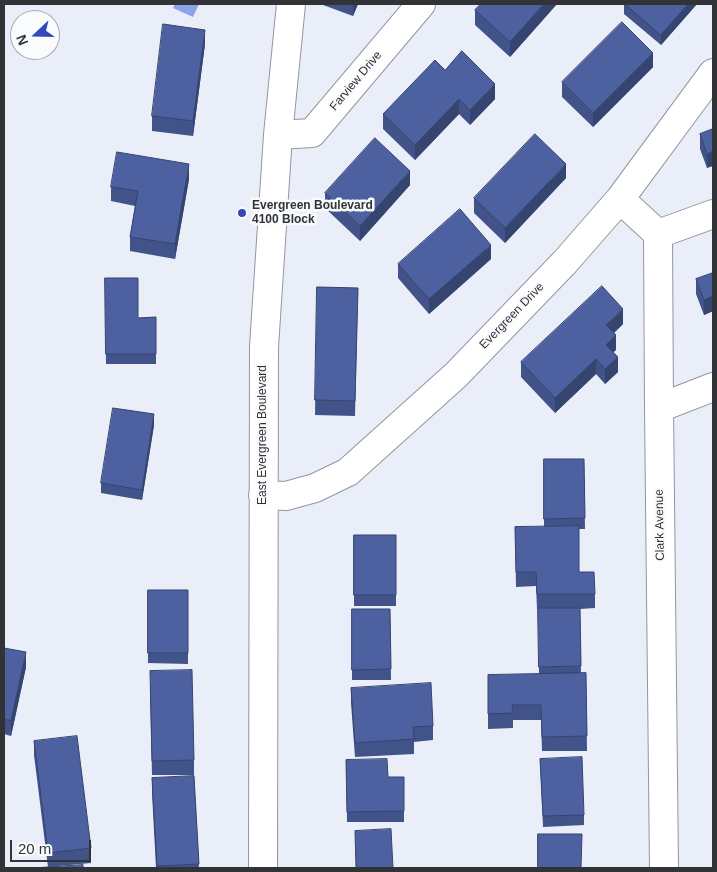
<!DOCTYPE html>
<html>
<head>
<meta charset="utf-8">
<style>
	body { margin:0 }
	#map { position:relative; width:717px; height:872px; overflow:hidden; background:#eaeef8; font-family:Arial,sans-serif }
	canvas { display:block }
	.frame { position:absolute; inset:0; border:5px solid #313337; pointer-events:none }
	.north { position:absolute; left:10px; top:10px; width:50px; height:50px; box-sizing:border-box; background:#fafbfd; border:1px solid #aaabae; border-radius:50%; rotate:249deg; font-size:14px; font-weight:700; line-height:20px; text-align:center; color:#313337 }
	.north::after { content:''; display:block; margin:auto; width:18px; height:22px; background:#344abc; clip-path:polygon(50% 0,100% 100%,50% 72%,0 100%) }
	.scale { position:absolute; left:10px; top:840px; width:81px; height:22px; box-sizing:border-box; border:2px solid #313337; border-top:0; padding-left:6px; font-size:15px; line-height:18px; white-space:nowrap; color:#313337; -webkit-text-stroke:4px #fafbfd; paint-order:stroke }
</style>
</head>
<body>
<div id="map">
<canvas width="717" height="872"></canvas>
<div class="frame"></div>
<div class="north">N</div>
<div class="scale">20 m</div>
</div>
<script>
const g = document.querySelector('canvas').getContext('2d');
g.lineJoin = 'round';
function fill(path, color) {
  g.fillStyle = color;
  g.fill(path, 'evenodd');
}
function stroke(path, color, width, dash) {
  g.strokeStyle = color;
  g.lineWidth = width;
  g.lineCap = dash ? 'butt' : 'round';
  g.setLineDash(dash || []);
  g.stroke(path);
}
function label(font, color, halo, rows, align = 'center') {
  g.font = font + ' Arial,sans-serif';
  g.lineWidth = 5;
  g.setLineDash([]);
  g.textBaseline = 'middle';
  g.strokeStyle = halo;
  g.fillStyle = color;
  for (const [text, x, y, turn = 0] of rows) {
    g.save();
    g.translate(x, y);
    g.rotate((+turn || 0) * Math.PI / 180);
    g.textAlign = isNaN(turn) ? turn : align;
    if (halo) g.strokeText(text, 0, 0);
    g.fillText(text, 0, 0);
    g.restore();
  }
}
fill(new Path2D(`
	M 175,4 L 199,4 L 193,17 L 173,8 Z`), '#8ba3e8');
const minor = new Path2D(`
	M 278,135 L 312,133 L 421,4
	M 620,199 L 658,234 L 659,408 L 664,868
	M 658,234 L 713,214
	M 659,408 L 713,387
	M 263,495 L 286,496 L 315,488 L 348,472 L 456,375 L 565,262 L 620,199 L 713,73
	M 263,868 L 264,347 L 278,135 L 291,4`);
stroke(minor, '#92969f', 30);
stroke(minor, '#fff', 28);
fill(new Path2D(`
	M 323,4 L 358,4 L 353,16 L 323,5 Z
	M 481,4 L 557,4 L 510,57 L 475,25 L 475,10 Z
	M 624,4 L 697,4 L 661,45 L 624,14 Z
	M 205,44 L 193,136 L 152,131 L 152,116 Z
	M 653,67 L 593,127 L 562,97 L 562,82 Z
	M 445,70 L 495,99 L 470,125 L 459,114 L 415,160 L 383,129 L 383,114 Z
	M 713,129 L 707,168 L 700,149 L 700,134 Z
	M 566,178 L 505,243 L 474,213 L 474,198 Z
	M 189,179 L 175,259 L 130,251 L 130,237 L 135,206 L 111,201 L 111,187 Z
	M 410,185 L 360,241 L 325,208 L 325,193 Z
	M 491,259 L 429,314 L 398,278 L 398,264 Z
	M 713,273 L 713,311 L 704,315 L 696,294 L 696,279 Z
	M 105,278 L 138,318 L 156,317 L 156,364 L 106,364 Z
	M 317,287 L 358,288 L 355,416 L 315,415 Z
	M 623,324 L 614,333 L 616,350 L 613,352 L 618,372 L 605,384 L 596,374 L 555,413 L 521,377 L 521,362 Z
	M 154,425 L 142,500 L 101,493 L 101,483 Z
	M 544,459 L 584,459 L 585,529 L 579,529 L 579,572 L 595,594 L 595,608 L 580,609 L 581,674 L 586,673 L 587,751 L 542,751 L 541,720 L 513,720 L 513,728 L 488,729 L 488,675 L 539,674 L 538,609 L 537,609 L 536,586 L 516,587 L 515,527 L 544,527 Z
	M 354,535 L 396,535 L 396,606 L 354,606 Z
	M 148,590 L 188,590 L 188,664 L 148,663 Z
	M 352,609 L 390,609 L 391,680 L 352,680 Z
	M 4,648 L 26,667 L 11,736 L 4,734 Z
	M 150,686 L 194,760 L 194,775 L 152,775 Z
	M 351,688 L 433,726 L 433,740 L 414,742 L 414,754 L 355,757 L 351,703 Z
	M 34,741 L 91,848 L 91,863 L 48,867 L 34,755 Z
	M 540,759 L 584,815 L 584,825 L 543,827 Z
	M 346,760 L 388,777 L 404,777 L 404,822 L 347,822 Z
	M 194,776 L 199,868 L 156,868 L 152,793 L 152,778 Z`), '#42538a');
fill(new Path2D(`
	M 353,4 L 358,4 L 353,16 Z
	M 544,4 L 557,4 L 510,57 L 510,42 Z
	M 688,4 L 697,4 L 661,45 L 661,35 Z
	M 205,30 L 205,44 L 193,136 L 193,121 Z
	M 653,53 L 653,67 L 593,127 L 593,113 Z
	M 495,84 L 495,99 L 470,125 L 470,110 Z
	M 459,99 L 459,114 L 415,160 L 415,145 Z
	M 713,151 L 713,166 L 707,168 L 707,154 Z
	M 189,164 L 189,179 L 175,259 L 175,244 Z
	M 566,164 L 566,178 L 505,243 L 505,228 Z
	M 410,171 L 410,185 L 360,241 L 360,226 Z
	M 491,245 L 491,259 L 429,314 L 429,299 Z
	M 713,296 L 713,311 L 704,315 L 704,300 Z
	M 623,309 L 623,324 L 606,340 L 606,325 Z
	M 616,335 L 616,350 L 606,359 L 606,345 Z
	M 618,357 L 618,372 L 605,384 L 605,369 Z
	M 596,359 L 596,374 L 555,413 L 555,398 Z
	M 154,414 L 154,425 L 142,500 L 142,490 Z
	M 26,652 L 26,667 L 11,736 L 11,721 Z`), '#364470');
const building = new Path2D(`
	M 481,4 L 544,4 L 510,42 L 475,10 Z
	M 625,4 L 688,4 L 661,35 Z
	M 622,22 L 653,53 L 593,113 L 562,82 Z
	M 163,24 L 205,30 L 193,121 L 152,116 Z
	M 462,51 L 495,84 L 470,110 L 459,99 L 415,145 L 383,114 L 435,60 L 445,70 Z
	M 713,129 L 713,151 L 707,154 L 700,134 Z
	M 535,134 L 566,164 L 505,228 L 474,198 Z
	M 375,138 L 410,171 L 360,226 L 325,193 Z
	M 117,152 L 189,164 L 175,244 L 130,237 L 138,191 L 111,187 Z
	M 460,209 L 491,245 L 429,299 L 398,264 Z
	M 713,273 L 713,296 L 704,300 L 696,279 Z
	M 105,278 L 138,278 L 138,318 L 156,317 L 156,354 L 106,354 Z
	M 602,286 L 623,309 L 606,325 L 616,335 L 606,345 L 618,357 L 605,369 L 596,359 L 555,398 L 521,362 Z
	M 317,287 L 358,288 L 355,401 L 315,400 Z
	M 113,408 L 154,414 L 142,490 L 101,483 Z
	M 544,459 L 584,459 L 585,518 L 544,519 Z
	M 579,526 L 579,572 L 594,572 L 595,594 L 537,594 L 536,572 L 516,572 L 515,527 Z
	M 354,535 L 396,535 L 396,595 L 354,595 Z
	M 148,590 L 188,590 L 188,653 L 148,653 Z
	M 538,608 L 580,608 L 581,666 L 539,667 Z
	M 352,609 L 390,609 L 391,669 L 352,670 Z
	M 4,648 L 26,652 L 11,721 L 4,719 Z
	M 192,670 L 194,760 L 152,761 L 150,671 Z
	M 586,673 L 587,736 L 542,737 L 541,705 L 512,705 L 513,713 L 488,714 L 488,675 Z
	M 431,683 L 433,726 L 413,727 L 414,739 L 355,743 L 351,688 Z
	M 77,736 L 91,848 L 48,853 L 34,741 Z
	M 582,757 L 584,815 L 543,816 L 540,759 Z
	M 387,759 L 388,777 L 404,777 L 404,811 L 347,812 L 346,760 Z
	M 194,776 L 199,864 L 157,866 L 152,778 Z
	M 391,829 L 393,868 L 356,868 L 355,831 Z
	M 538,834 L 582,834 L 581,868 L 538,868 Z
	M 83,865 L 83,868 L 34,868 Z`);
fill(building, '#4d61a0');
stroke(building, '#364470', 1);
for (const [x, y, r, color] of [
	[242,213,5,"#344abc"]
]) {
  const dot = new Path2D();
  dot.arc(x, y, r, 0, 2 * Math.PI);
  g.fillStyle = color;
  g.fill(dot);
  stroke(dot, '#fafbfd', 2);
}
label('12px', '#313337', '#fafbfd', [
	["Farview Drive",356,81,-50],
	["Evergreen Drive",512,316,-46],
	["East Evergreen Boulevard",263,435,-90],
	["Clark Avenue",660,525,-91]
]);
label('bold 12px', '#313337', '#fafbfd', [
	["Evergreen Boulevard",252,206],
	["4100 Block",252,220]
], 'left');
</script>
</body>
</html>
